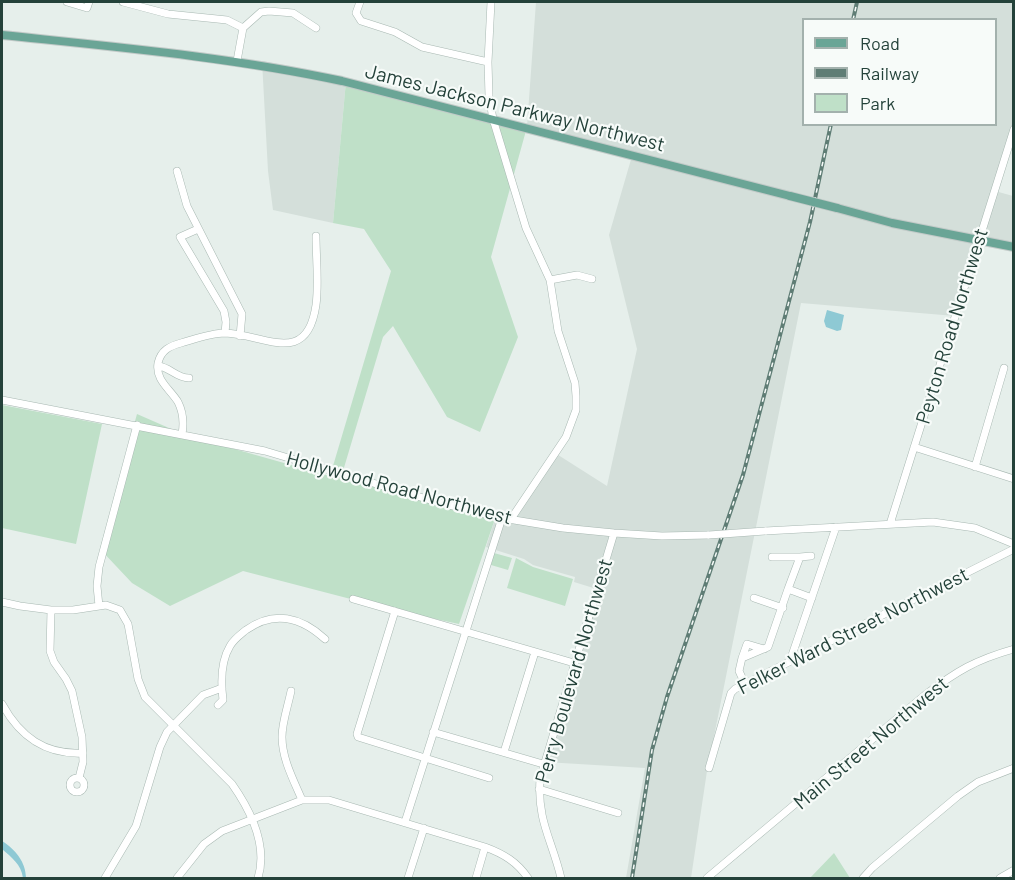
<!DOCTYPE html>
<html>
<head>
<meta charset="utf-8">
<style>
	body { margin:0 }
	#map { position:relative; width:1015px; height:880px; overflow:hidden; background:#e6efeb; font-family:Barlow,sans-serif }
	canvas { display:block }
	.frame { position:absolute; inset:0; border:3px solid #24423a; pointer-events:none }
	.legend { position:absolute; left:802px; top:18px; width:195px; height:108px; box-sizing:border-box; background:#f7fbf9; border:2px solid #a3b1ad; margin:0; padding:8px 10px; list-style:none; font-size:18px; color:#24423a }
	.legend li { display:flex; align-items:center; gap:12px; height:30px }
	.legend b { width:30px; border:2px solid #a3b1ad }
</style>
</head>
<body>
<div id="map">
<canvas width="1015" height="880"></canvas>
<div class="frame"></div>
<ul class="legend">
<li><b style="height:8px;background:#6aa596"></b>Road</li>
<li><b style="height:8px;background:#5f7d75"></b>Railway</li>
<li><b style="height:16px;background:#bfe0c8"></b>Park</li>
</ul>
</div>
<script>
const g = document.querySelector('canvas').getContext('2d');
g.lineJoin = 'round';
function fill(path, color) {
  g.fillStyle = color;
  g.fill(path, 'evenodd');
}
function stroke(path, color, width, dash) {
  g.strokeStyle = color;
  g.lineWidth = width;
  g.lineCap = dash ? 'butt' : 'round';
  g.setLineDash(dash || []);
  g.stroke(path);
}
function label(font, color, halo, rows, align = 'center') {
  g.font = font + ' Barlow,sans-serif';
  g.lineWidth = 4.5;
  g.setLineDash([]);
  g.textBaseline = 'middle';
  g.strokeStyle = halo;
  g.fillStyle = color;
  for (const [text, x, y, turn = 0] of rows) {
    g.save();
    g.translate(x, y);
    g.rotate((+turn || 0) * Math.PI / 180);
    g.textAlign = isNaN(turn) ? turn : align;
    if (halo) g.strokeText(text, 0, 0);
    g.fillText(text, 0, 0);
    g.restore();
  }
}
fill(new Path2D(`
	M 536,2 L 1013,2 L 1013,132 L 995,191 L 1013,196 L 1013,249 L 977,245 L 955,316 L 801,303 L 707,771 L 691,878 L 626,878 L 645,768 L 545,762 L 600,590 L 574,582 L 575,577 L 533,565 L 524,559 L 486,547 L 497,513 L 508,517 L 555,453 L 607,486 L 637,349 L 609,235 L 632,156 L 527,127 ZM 804,20 L 996,20 L 996,124 L 804,124 Z
	M 262,61 L 319,72 L 346,81 L 333,223 L 273,210 L 268,171 Z`), '#d4dfda');
fill(new Path2D(`
	M 346,81 L 527,127 L 491,257 L 518,337 L 480,432 L 447,417 L 393,326 L 383,337 L 343,471 L 380,484 L 497,513 L 459,624 L 393,610 L 243,571 L 170,606 L 132,583 L 100,549 L 137,414 L 185,435 L 330,476 L 391,271 L 364,229 L 333,223 Z
	M 2,405 L 102,424 L 76,544 L 2,528 Z
	M 494,553 L 512,558 L 508,570 L 491,565 Z
	M 516,558 L 533,567 L 573,579 L 565,606 L 507,588 Z
	M 834,853 L 850,878 L 810,878 Z`), '#bfe0c8');
fill(new Path2D(`
	M 827,310 L 844,315 L 841,330 L 837,331 L 826,327 L 824,321 Z
	M 2,841 C 15,849 26,862 26,878 L 23,878 C 21,864 12,858 2,849 Z`), '#8ec9d4');
const minor = new Path2D(`
	M 67,2 L 87,8 L 89,2
	M 123,2 L 168,14 L 227,20 L 243,28
	M 360,2 L 356,13 L 361,21 L 395,32 L 422,47 L 488,62
	M 491,2 L 488,62 L 489,96 L 493,119 L 526,228 L 550,280 L 558,331 L 575,383 L 576,396 L 576,410 L 566,437 L 511,519
	M 237,61 L 243,28 L 261,12 L 269,11 L 293,13 L 316,28
	M 177,171 L 187,206 L 242,314 L 240,336
	M 198,229 L 180,237 L 224,311 L 226,322 L 225,333
	M 550,280 L 577,275 L 592,279
	M 158,366 C 170,367 176,378 189,378
	M 2,400 L 265,451 L 437,502 L 502,518 L 563,528 L 614,533 L 662,536 L 709,535
	M 182,434 C 184,423 183,412 178,402 C 170,389 155,380 158,363 C 161,350 170,346 181,343 C 195,339 211,333 225,333 C 264,334 307,368 316,305 C 319,283 316,258 316,236
	M 914,447 L 1014,479
	M 975,467 L 1004,368
	M 890,524 L 1014,129
	M 765,531 L 933,522 L 975,528 L 1014,544
	M 811,556 L 800,557 L 788,589 L 812,598
	M 772,557 L 800,557
	M 754,598 L 783,608
	M 353,599 L 574,663
	M 2,602 L 20,606 L 51,610 L 73,610 L 106,605 L 120,610 L 128,624 L 138,679 L 145,697 L 232,784 C 251,811 268,845 258,878
	M 99,606 L 97,586 L 99,567 L 137,425
	M 51,610 L 50,651 L 54,662 L 66,679 L 72,691 L 82,737 L 83,762 L 79,778
	M 395,611 L 357,734 L 358,737 L 489,778
	M 742,658 L 747,644 L 764,649
	M 790,661 L 836,527
	M 745,684 L 739,671 L 742,658 L 768,647 L 788,589
	M 291,691 C 288,706 282,722 282,737 C 282,759 294,781 302,800
	M 2,704 C 20,737 45,755 83,753
	M 218,705 L 223,700 C 221,684 221,661 230,646 C 234,639 240,635 246,630 C 274,610 301,617 325,639
	M 433,732 L 543,764
	M 504,752 L 535,652
	M 709,768 L 731,693 L 735,689 L 1014,549
	M70 785a7 7 0 1 1 14 0a7 7 0 1 1-14 0Z
	M 539,789 L 618,813
	M 405,822 L 502,518
	M 105,878 L 136,826 L 160,747 L 167,732 L 203,695 L 222,688
	M 177,878 L 204,844 L 222,831 L 302,800 L 329,800 L 485,847 C 504,854 517,862 528,878
	M 408,878 L 424,828
	M 476,878 L 485,847
	M 561,878 C 552,840 537,821 540,779 L 614,533
	M 707,878 L 925,695 C 957,671 975,660 1014,649
	M 863,878 L 872,868 L 958,796 L 978,782 L 1014,768
	M 1000,878 L 1014,870`);
const major = new Path2D(`
	M 2,35 C 116,47 230,57 342,81 L 790,196
	M 837,208 L 892,223 L 1014,247`);
stroke(minor, '#a8b8b2', 8);
stroke(major, '#c2cac8', 10);
stroke(minor, '#fff', 7);
stroke(major, '#6aa596', 8);
const rail = new Path2D(`
	M 853,20 L 857,2
	M 632,878 L 652,750 L 667,697 L 743,475 L 810,222 L 831,124`);
stroke(rail, '#5f7d75', 4);
stroke(rail, '#f7fbf9', 1.5, [4.5]);
const minorBridge = new Path2D(`
	M 709,535 L 765,531`);
const majorBridge = new Path2D(`
	M 790,196 L 837,208`);
stroke(minorBridge, '#a8b8b2', 8, []);
stroke(majorBridge, '#c2cac8', 10, []);
stroke(minorBridge, '#fff', 7);
stroke(majorBridge, '#6aa596', 8);
label('20px', '#24423a', '#f7fbf9', [
	["James Jackson Parkway Northwest",515,108,14],
	["Peyton Road Northwest",952,326,-73],
	["Hollywood Road Northwest",399,488,15],
	["Felker Ward Street Northwest",853,631,-27],
	["Perry Boulevard Northwest",574,671,-74],
	["Main Street Northwest",871,743,-40]
]);
</script>
</body>
</html>
